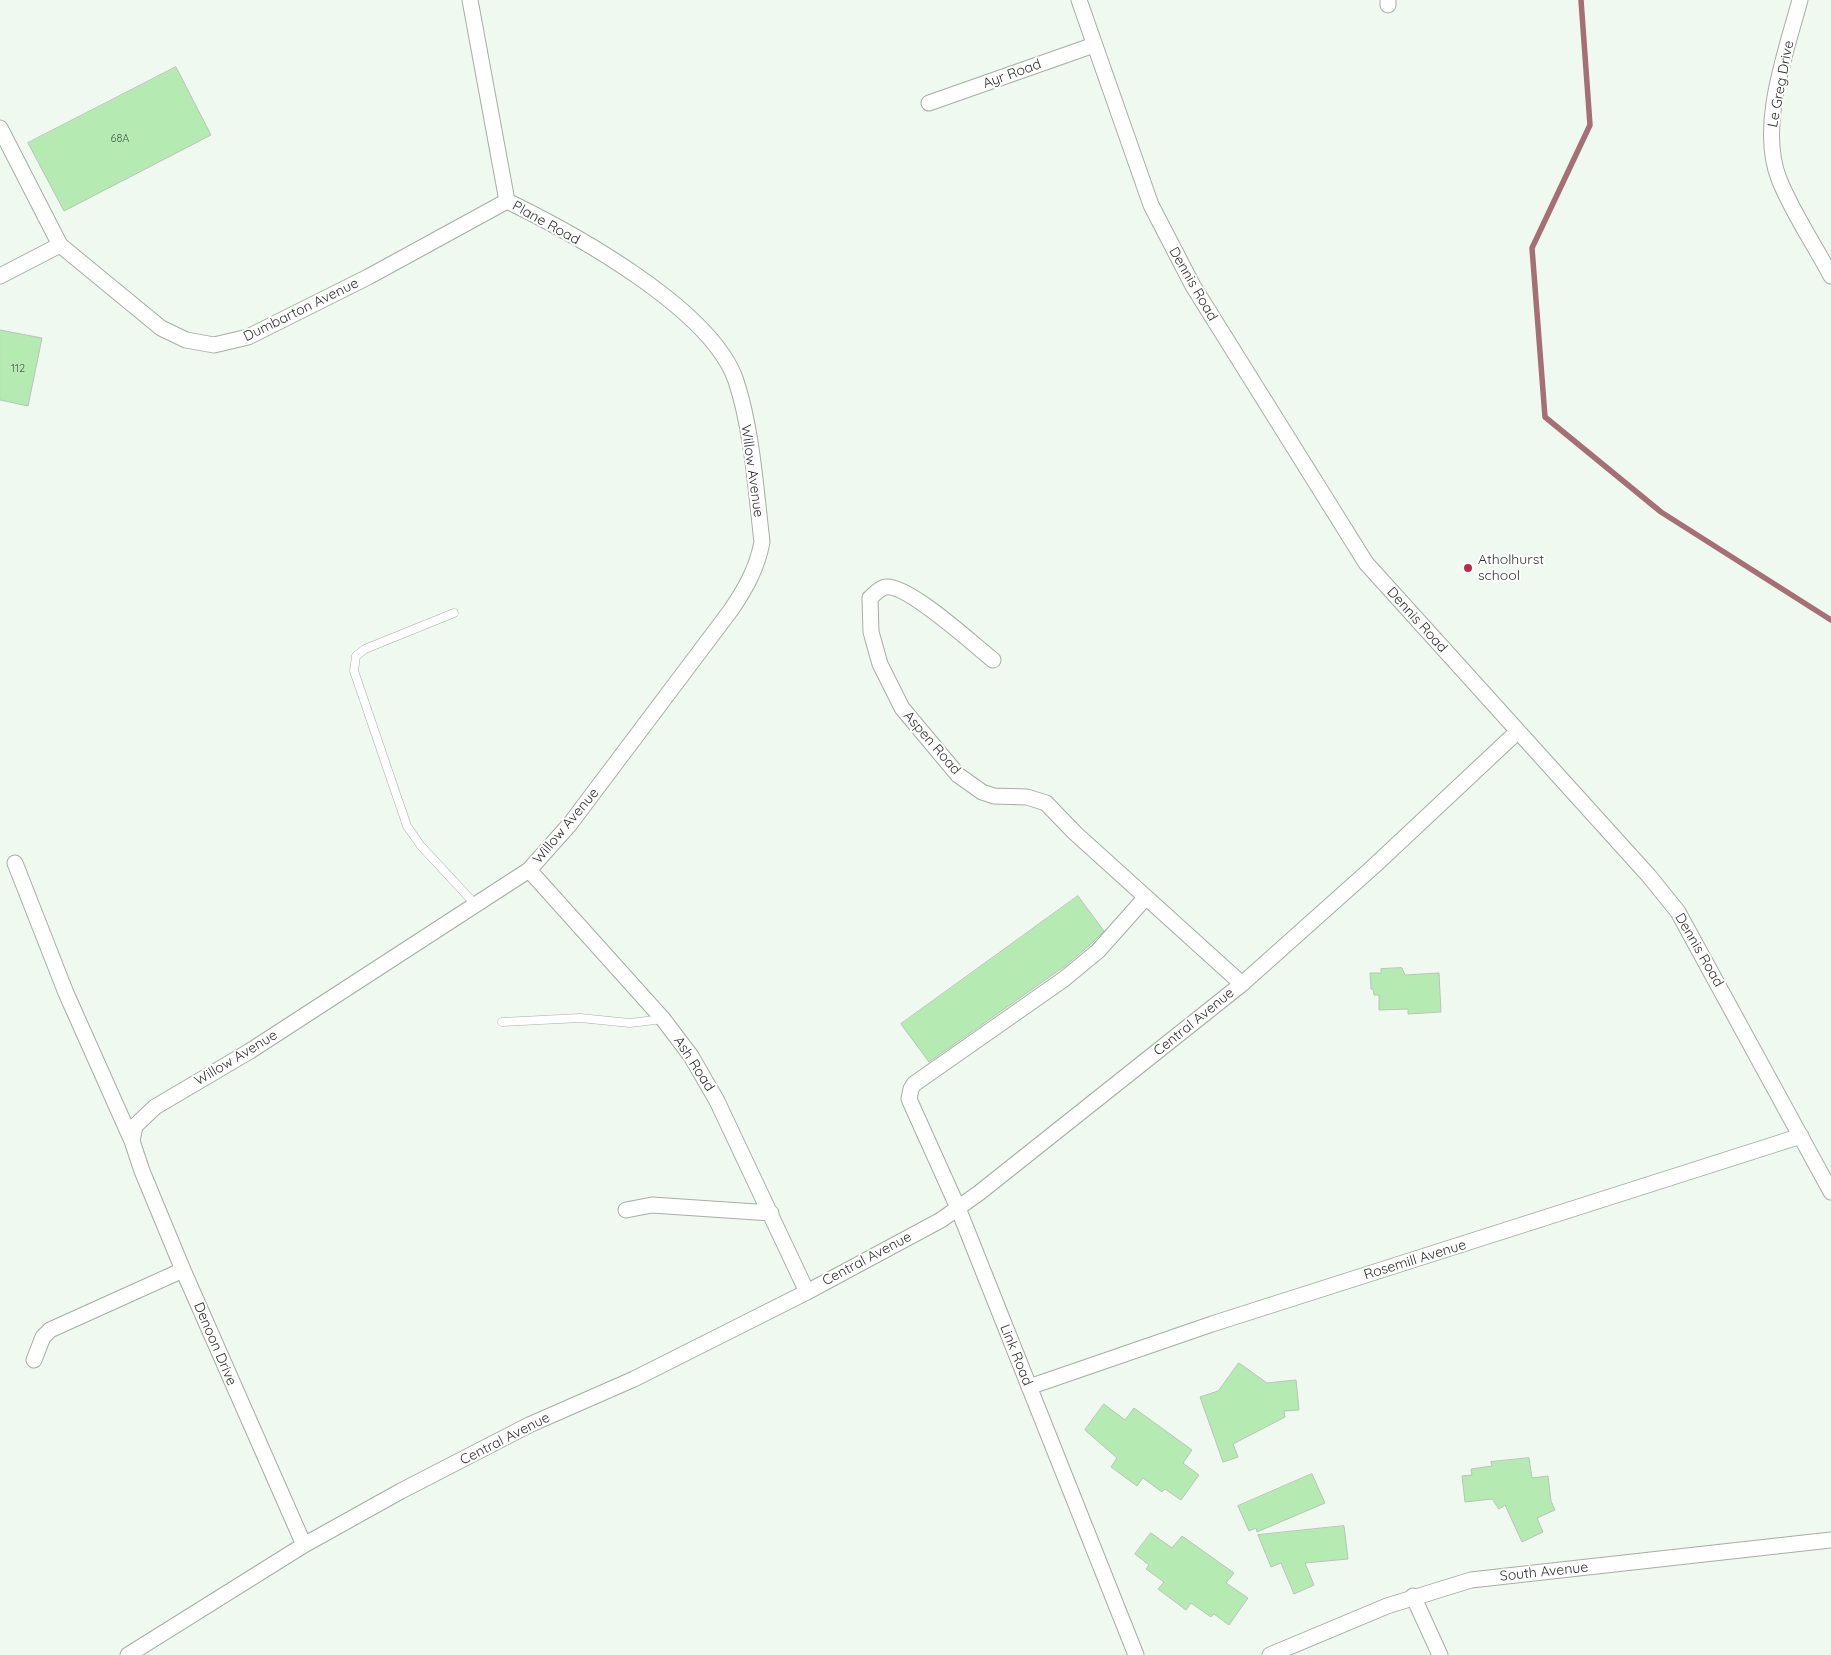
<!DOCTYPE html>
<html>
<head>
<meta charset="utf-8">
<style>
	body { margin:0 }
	canvas { display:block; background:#f0f9ef }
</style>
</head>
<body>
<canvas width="1831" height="1655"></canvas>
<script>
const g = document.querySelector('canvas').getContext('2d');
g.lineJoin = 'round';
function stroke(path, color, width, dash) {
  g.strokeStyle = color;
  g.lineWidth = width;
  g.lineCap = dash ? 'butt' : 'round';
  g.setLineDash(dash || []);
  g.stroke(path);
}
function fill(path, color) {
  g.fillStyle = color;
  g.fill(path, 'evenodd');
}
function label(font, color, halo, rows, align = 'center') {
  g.font = font + ' Quicksand,sans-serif';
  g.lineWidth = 4;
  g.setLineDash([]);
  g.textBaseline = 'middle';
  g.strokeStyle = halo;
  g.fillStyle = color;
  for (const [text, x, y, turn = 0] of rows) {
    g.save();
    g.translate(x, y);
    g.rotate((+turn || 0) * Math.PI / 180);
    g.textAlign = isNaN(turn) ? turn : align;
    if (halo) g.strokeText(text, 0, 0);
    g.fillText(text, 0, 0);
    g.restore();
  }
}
stroke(new Path2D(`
	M 1581,0 L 1590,125 L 1532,248 L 1545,417 L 1661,512 L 1831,620`), '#a57075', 5.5);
const building = new Path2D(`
	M 176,67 L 211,135 L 64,211 L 28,143 Z
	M 0,330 L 42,338 L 28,406 L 0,400 Z
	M 1078,896 L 1104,931 L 1091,944 L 1065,966 L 929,1062 L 901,1024 Z
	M 1402,968 L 1405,975 L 1439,973 L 1441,1012 L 1408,1014 L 1408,1009 L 1379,1010 L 1379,995 L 1374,995 L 1373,989 L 1371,989 L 1370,973 L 1381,973 L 1381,969 Z
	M 1239,1363 L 1267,1383 L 1296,1380 L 1299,1410 L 1284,1411 L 1285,1417 L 1233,1444 L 1238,1457 L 1223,1462 L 1200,1397 L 1218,1391 Z
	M 1104,1404 L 1125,1420 L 1134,1408 L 1192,1450 L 1183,1463 L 1199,1475 L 1181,1500 L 1165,1489 L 1162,1492 L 1143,1478 L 1137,1486 L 1111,1467 L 1117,1458 L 1085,1430 Z
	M 1529,1458 L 1532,1478 L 1548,1476 L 1551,1501 L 1555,1510 L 1537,1518 L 1543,1532 L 1522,1542 L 1505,1505 L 1499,1509 L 1492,1499 L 1465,1502 L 1462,1476 L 1472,1475 L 1471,1469 L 1492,1466 L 1491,1462 Z
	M 1312,1474 L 1325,1503 L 1257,1532 L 1256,1528 L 1249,1531 L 1238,1506 Z
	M 1344,1526 L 1348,1559 L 1305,1563 L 1314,1585 L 1294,1594 L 1281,1563 L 1271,1567 L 1258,1535 Z
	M 1151,1533 L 1172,1548 L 1182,1536 L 1234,1573 L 1226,1583 L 1248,1598 L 1229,1625 L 1214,1614 L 1211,1617 L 1191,1603 L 1186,1610 L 1158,1589 L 1164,1582 L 1146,1569 L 1149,1565 L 1135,1554 Z`);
fill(building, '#b5ebb3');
stroke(building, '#b9c2b9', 1);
const lane = new Path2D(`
	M 454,613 L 365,649 L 356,656 L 354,671 L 407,826 L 421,846 L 475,904
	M 502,1022 L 580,1018 L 630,1023 L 663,1019`);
const street = new Path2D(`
	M 1079,0 L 1151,205 L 1193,286 L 1366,563 L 1649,876 L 1678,912 L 1831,1192
	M 1800,0 C 1786,52 1758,126 1779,179 C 1792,212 1814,244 1831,276
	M 1388,5 L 1388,0
	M 929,103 L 1094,45
	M 0,128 L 60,245 L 161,328 L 186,340 L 214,345 L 248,337 L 368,277 L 507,201
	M 0,276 L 60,245
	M 993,660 C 974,645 908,584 886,587 C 879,588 875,594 870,598 L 871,632 L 880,664 L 902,708 L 958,775 L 982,792 L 994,796 L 1027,797 L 1046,803 L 1075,833 L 1242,984
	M 15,863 L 66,993 L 132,1141 L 142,1171 L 183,1270 L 304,1545
	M 529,870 L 663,1019 L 691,1056 L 717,1101 L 807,1292
	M 132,1141 L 135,1126 L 155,1107 L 250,1051 L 529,870 L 570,824 L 731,610 C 746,588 757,568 762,542 C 756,491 752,429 736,381 C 712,309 573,233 507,201 L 470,0
	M 626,1210 L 652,1205 L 771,1213
	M 34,1360 L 43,1337 L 50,1330 L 183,1270
	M 1029,1387 L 1212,1324 L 1801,1136
	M 1413,1596 L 1440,1655
	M 128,1655 L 304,1545 L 401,1491 L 529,1425 L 634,1379 L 807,1292 L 941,1220 L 979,1193 L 1242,984 L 1373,867 L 1517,732
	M 1136,1655 L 958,1208 L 909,1099 L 911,1089 L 914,1084 L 1064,979 L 1098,951 L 1146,897
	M 1270,1655 L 1387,1606 L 1471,1580 L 1831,1540`);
stroke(lane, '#a6aea5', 9);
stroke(street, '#a6aea5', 17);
stroke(lane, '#fff', 8);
stroke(street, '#fff', 15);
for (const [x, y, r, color] of [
	[1468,568,5,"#bb2a4d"]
]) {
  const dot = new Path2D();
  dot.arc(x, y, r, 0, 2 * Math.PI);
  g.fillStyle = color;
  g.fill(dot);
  stroke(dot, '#fff', 2);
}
label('11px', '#4f5f4e', null, [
	["68A",120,139],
	["112",18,369]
]);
label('14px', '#2d302d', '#fff', [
	["Ayr Road",1012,74,-20],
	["Le Greg Drive",1781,84,-79],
	["Plane Road",546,223,29],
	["Dennis Road",1193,284,60],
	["Dumbarton Avenue",301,310,-26],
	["Willow Avenue",752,471,82],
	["Dennis Road",1417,620,48],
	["Aspen Road",932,743,49],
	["Willow Avenue",566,826,-50],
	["Dennis Road",1699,950,60],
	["Central Avenue",1194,1022,-39],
	["Willow Avenue",236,1058,-31],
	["Ash Road",694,1064,57],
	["Central Avenue",867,1259,-28],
	["Rosemill Avenue",1415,1260,-17],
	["Denoon Drive",215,1344,67],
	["Link Road",1016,1355,68],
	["Central Avenue",505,1439,-27],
	["South Avenue",1544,1572,-6]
]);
label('14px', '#2d302d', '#fff', [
	["Atholhurst",1478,560],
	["school",1478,576]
], 'left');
</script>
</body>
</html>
